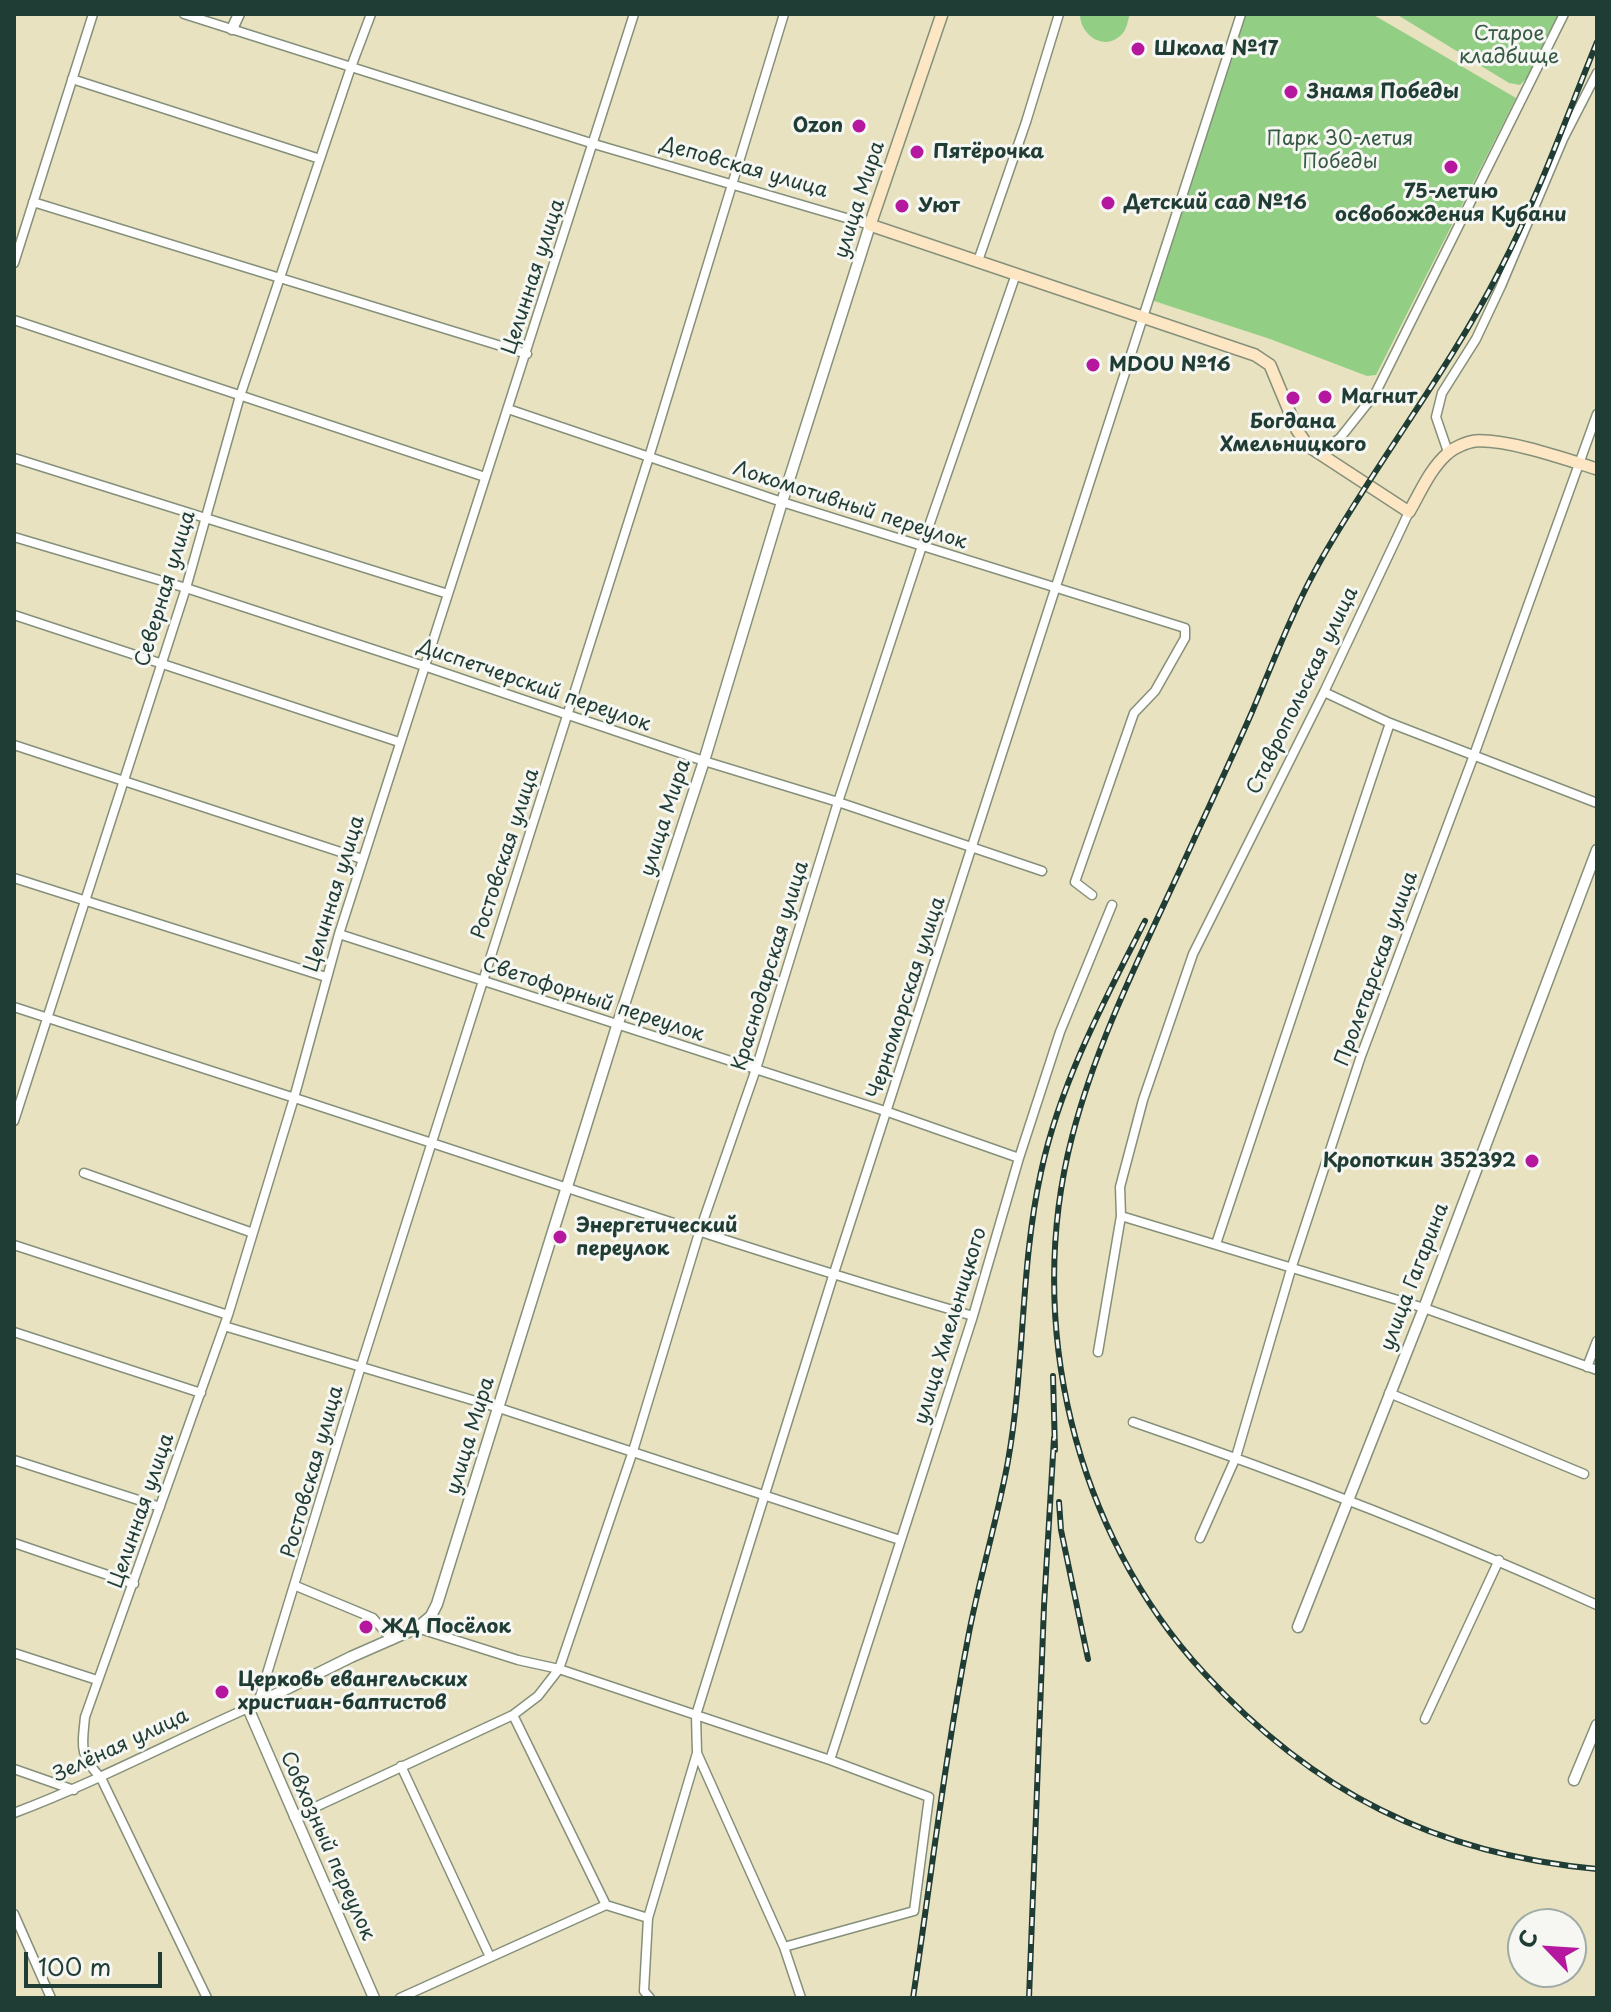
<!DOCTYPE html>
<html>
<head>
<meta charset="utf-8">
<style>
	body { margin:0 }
	#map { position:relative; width:1611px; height:2012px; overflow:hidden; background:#e9e2c0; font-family:"Playpen Sans",sans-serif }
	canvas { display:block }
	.frame { position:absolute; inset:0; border:16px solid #1f3d34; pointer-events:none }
	.north { position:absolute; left:1507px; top:1908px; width:80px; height:80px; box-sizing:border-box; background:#f6f6f2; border:2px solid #a0aca6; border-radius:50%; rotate:295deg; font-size:22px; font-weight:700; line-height:32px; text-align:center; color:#1f3d34 }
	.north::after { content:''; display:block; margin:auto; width:28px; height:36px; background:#b5179e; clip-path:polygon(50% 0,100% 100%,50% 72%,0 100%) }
	.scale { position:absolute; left:24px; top:1952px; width:138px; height:36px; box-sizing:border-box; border:4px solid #1f3d34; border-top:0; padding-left:10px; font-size:24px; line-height:28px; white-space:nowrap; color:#1f3d34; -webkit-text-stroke:6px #f6f6f2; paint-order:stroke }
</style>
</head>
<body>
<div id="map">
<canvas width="1611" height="2012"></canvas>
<div class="frame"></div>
<div class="north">С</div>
<div class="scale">100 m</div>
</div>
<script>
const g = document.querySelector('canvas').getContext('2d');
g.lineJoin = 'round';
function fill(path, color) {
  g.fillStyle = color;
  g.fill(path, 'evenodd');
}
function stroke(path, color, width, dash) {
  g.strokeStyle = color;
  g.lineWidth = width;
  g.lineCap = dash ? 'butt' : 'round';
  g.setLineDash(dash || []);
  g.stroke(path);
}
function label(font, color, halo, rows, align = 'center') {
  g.font = font + ' "Playpen Sans",sans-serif';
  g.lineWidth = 6;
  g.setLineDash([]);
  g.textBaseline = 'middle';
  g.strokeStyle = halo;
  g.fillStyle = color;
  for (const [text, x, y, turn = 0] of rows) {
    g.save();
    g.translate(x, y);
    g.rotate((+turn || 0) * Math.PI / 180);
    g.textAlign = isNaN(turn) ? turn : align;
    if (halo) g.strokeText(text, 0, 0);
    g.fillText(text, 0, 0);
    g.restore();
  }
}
fill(new Path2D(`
	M 1080,14 L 1130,14 C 1128,20 1127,28 1123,33 C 1106,53 1080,36 1080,14 Z
	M 1246,14 L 1372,14 L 1516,98 L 1376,375 L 1367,376 L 1270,339 L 1151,300 Z
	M 1396,14 L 1559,14 L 1528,77 L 1520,85 L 1509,83 Z`), '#92cf85');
const minor = new Path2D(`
	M 184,14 L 594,144 L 870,225
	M 72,79 L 320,159
	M 33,202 L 527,354
	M 978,261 L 1026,122 L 1059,14
	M 14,263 L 93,14
	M 14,320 L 485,477
	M 508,409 L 782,502 L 1185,628 L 1185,638 L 1155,691 L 1134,713 L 1075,882 L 1092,895
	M 1448,452 L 1436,417 L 1442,393 L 1476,339 L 1501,286 L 1563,139 L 1597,73
	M 1318,454 L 1340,438 L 1375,394 L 1564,14
	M 14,458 L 448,594
	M 14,537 L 186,588 L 424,666 L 704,761 L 838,802 L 1042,871
	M 14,615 L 399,742
	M 1324,692 L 1390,723 L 1597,803
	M 14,745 L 362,859
	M 14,878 L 326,977
	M 339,934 L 888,1112 L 1019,1158
	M 14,1007 C 158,1054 303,1100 447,1148 C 622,1206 796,1265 973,1316
	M 14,1121 L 186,588 L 240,396 L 351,67 L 371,14
	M 84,1173 L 253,1233
	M 1121,1216 L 1424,1308 L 1597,1370
	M 1216,1244 L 1390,723
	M 14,1245 L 228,1315
	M 224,1326 L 499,1408 L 900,1540
	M 14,1332 L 201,1393
	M 1098,1352 L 1121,1216 L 1120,1187 L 1143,1100 L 1193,954 L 1324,692 L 1409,512
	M 1587,1367 L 1597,1341
	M 1389,1393 L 1584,1474
	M 1133,1422 C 1291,1476 1445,1536 1597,1605
	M 14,1460 L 160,1507
	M 1200,1538 L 1236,1457 L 1292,1266 L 1361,1056 L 1474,755 L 1597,414
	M 14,1543 L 134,1584
	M 296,1586 L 373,1618 L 392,1640
	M 417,1628 L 518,1660 L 559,1669 L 830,1760 L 929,1797 L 914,1911 L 784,1947
	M 14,1653 L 97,1680
	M 258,1703 L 361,1366 L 649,457 L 784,14
	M 513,1715 L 606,1905
	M 1425,1719 L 1499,1560
	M 697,1753 L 784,1947 L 801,1998
	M 830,1760 L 973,1316 L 1019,1158 L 1060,1032 L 1112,905
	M 401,1766 L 490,1957
	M 14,1769 L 74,1790
	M 14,1813 C 94,1783 169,1743 248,1708
	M 294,1817 L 513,1715 L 538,1696 L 559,1669 L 633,1451 L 699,1233 L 756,1069 L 838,802 L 922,546 L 1016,274
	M 14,1914 L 51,1998
	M 207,1998 L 101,1778 C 79,1755 82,1747 85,1717 L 228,1315 L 294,1098 L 339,934 L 634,14
	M 400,1998 L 606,1905 L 648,1918
	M 650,1998 L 644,1991 L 648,1918 L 697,1753 L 696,1715 L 833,1276 L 1241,14`);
const tertiary = new Path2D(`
	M 232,29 L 239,14
	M 1298,1627 L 1424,1308 L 1597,850
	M 1574,1780 L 1597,1725
	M 374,1998 L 248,1708 L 351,1657 L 417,1628 L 431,1616 L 437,1604 L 617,1026 L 704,761 L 782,502 L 870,225`);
const secondary = new Path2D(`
	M 942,14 L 870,225 L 1255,355 L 1270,365 L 1297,430 L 1308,446 L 1409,512 C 1420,493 1430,469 1447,454 C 1453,448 1467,442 1475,441 C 1508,439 1565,459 1597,469`);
stroke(minor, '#84907a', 11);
stroke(tertiary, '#84907a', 13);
stroke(secondary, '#84907a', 14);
stroke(minor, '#fff', 8);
stroke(tertiary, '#fff', 10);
stroke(secondary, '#fce6c4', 11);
const rail = new Path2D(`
	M 1597,42 C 1566,118 1538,197 1500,270 C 1449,370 1378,460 1322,558 C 1294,607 1274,660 1252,712 C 1234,753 1215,794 1196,835 C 1152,933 1099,1032 1072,1137 C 1024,1322 1074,1532 1204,1673 C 1313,1792 1436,1854 1597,1869
	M 1053,1376 L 1055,1450
	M 1059,1502 L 1061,1530 L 1088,1659
	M 913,1998 C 931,1878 945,1757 968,1638 C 979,1579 997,1521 1008,1461 C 1025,1366 1020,1267 1041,1172 C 1060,1083 1104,1001 1145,921
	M 1029,1998 L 1044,1606 L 1054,1438`);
stroke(rail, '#1f3d34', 6);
stroke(rail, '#f6f6f2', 3, [9]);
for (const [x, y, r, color] of [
	[1138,49,8,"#b5179e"],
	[1291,92,8,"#b5179e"],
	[859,126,8,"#b5179e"],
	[917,152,8,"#b5179e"],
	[1451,167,8,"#b5179e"],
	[1108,203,8,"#b5179e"],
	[902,206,8,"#b5179e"],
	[1093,365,8,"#b5179e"],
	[1325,397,8,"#b5179e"],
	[1293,398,8,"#b5179e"],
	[1532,1161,8,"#b5179e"],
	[560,1237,8,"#b5179e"],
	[366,1627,8,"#b5179e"],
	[222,1692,8,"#b5179e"]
]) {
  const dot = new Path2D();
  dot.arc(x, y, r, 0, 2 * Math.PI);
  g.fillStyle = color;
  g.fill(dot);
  stroke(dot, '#f6f6f2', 3);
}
label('20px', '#365a44', '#f6f6f2', [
	["Старое",1509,34],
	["кладбище",1509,57],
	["Парк 30-летия",1340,139],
	["Победы",1340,162]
]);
label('bold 20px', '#1f3d34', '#f6f6f2', [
	["Школа №17",1154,49],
	["Знамя Победы",1307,92],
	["Ozon",843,126,"right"],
	["Пятёрочка",933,152],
	["75-летию",1451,192,"center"],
	["освобождения Кубани",1451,215,"center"],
	["Детский сад №16",1124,203],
	["Уют",918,206],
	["MDOU №16",1109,365],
	["Магнит",1341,397],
	["Богдана",1293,422,"center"],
	["Хмельницкого",1293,445,"center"],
	["Кропоткин 352392",1516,1161,"right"],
	["Энергетический",576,1226],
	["переулок",576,1249],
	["ЖД Посёлок",382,1627],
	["Церковь евангельских",238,1680],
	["христиан-баптистов",238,1703]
], 'left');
label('20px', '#1f3d34', '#f6f6f2', [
	["Деповская улица",744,168,16],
	["улица Мира",860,200,-72],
	["Целинная улица",534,277,-72],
	["Локомотивный переулок",850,506,18],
	["Северная улица",166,589,-73],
	["Диспетчерский переулок",534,686,19],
	["Ставропольская улица",1303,691,-64],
	["улица Мира",666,818,-72],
	["Ростовская улица",506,854,-72],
	["Целинная улица",335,894,-73],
	["Краснодарская улица",771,966,-73],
	["Пролетарская улица",1377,969,-70],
	["Черноморская улица",907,998,-72],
	["Светофорный переулок",593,1000,18],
	["улица Гагарина",1415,1277,-69],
	["улица Хмельницкого",951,1326,-73],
	["улица Мира",471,1436,-73],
	["Ростовская улица",313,1472,-74],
	["Целинная улица",142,1511,-71],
	["Зелёная улица",121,1746,-25],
	["Совхозный переулок",327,1846,66]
]);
</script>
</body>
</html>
